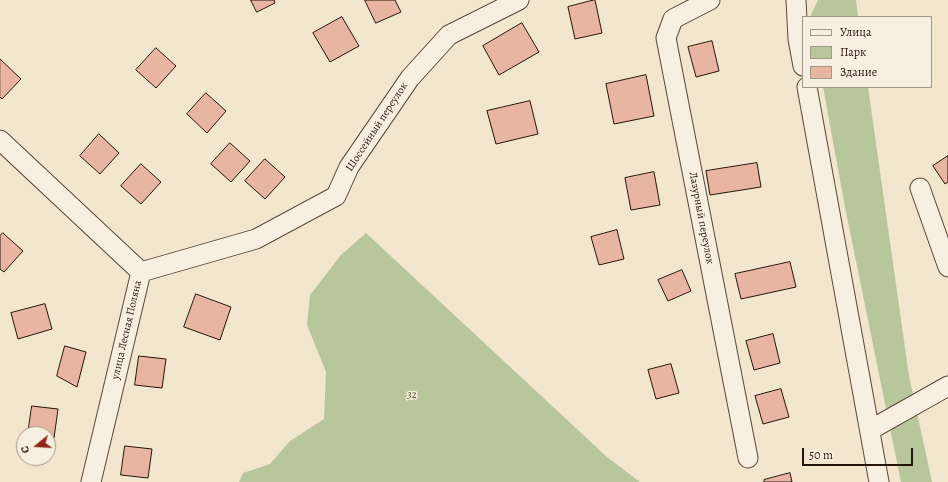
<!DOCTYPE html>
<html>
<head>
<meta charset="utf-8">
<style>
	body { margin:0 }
	#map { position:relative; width:948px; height:482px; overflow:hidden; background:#f3e6ce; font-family:Alegreya,serif }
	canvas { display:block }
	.legend { position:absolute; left:802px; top:16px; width:130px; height:72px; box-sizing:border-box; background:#f7efdf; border:1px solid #a3988a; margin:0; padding:5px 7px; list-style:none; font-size:12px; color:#26150b }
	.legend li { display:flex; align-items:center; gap:8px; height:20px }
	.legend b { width:20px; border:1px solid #a3988a }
	.north { position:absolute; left:16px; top:426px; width:40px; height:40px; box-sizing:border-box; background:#f7efdf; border:1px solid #a3988a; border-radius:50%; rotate:252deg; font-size:11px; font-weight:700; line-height:16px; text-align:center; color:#26150b }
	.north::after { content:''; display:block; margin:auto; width:14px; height:18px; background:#8f2418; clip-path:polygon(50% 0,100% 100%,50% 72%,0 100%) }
	.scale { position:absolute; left:802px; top:448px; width:111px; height:18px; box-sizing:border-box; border:2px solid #26150b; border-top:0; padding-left:5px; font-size:12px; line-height:14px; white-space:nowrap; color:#26150b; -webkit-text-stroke:3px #f7efdf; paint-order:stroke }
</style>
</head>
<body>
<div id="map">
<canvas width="948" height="482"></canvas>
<ul class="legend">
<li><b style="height:5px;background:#f7efdf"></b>Улица</li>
<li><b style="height:11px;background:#b8c69b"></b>Парк</li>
<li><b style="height:11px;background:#e7b5a2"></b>Здание</li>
</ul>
<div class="north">С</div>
<div class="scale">50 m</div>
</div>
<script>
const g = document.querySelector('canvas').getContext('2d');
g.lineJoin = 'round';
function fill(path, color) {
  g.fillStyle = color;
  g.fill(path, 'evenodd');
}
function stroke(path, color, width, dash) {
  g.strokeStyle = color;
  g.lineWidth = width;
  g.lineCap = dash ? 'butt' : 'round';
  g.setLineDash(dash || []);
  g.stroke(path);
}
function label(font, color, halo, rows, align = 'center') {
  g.font = font + ' Alegreya,serif';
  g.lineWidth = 3;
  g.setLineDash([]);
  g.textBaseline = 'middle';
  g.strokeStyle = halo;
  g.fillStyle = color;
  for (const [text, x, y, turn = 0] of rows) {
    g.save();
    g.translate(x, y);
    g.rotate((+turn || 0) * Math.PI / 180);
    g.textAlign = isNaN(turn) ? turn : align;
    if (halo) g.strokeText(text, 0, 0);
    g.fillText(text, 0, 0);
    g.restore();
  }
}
fill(new Path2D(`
	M 818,0 L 856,0 L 858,17 L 810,17 Z
	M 823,87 L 868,87 L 909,376 L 932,482 L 901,482 L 845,207 Z
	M 366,233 L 607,457 L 640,482 L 239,482 L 243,473 L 270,464 L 290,441 L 324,419 L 326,372 L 307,325 L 310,295 L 341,255 Z`), '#b8c69b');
const building = new Path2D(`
	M 251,0 L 274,0 L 275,3 L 257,12 Z
	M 365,0 L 395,0 L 401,12 L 376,23 Z
	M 595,0 L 602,33 L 575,39 L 568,7 Z
	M 342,17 L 359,46 L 330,62 L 313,33 Z
	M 522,23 L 539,52 L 499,75 L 483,46 Z
	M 712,41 L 719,71 L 696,77 L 688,47 Z
	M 156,48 L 176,66 L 156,88 L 136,70 Z
	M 0,59 L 21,79 L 2,99 L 0,97 Z
	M 646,75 L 654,116 L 614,124 L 606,84 Z
	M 206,93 L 226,111 L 207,133 L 187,114 Z
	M 530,101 L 538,134 L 496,144 L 487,111 Z
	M 99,134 L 119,153 L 100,174 L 80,156 Z
	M 230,143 L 250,161 L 231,182 L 211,164 Z
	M 948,156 L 948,182 L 945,184 L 933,166 Z
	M 265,159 L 285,177 L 265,199 L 245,181 Z
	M 757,163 L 761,187 L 710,195 L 706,171 Z
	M 141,164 L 161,182 L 141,204 L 121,186 Z
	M 654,172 L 660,205 L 631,210 L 625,178 Z
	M 617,230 L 624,259 L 599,265 L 591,237 Z
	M 3,233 L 23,251 L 4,272 L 0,269 L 0,236 Z
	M 790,262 L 796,287 L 741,299 L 735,274 Z
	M 682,270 L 691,291 L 668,301 L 658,280 Z
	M 196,294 L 231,307 L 220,340 L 184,327 Z
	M 45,304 L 52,329 L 18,339 L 11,313 Z
	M 773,334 L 780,363 L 754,370 L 746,341 Z
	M 65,346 L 86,352 L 77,387 L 57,376 Z
	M 139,356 L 166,359 L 162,388 L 135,385 Z
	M 671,364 L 679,393 L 656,399 L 648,370 Z
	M 781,389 L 789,417 L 763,424 L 755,396 Z
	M 32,406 L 58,409 L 54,438 L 48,437 L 48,434 L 28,434 Z
	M 125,446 L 152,449 L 148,478 L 121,475 Z
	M 790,473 L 792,482 L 764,482 L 764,480 Z`);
fill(building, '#e7b5a2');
stroke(building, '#26150b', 1);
const minor = new Path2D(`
	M 710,0 L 673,19 L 666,38 L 748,458
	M 796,0 L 798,39 L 803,66
	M 807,87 L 879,482
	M 0,140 L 141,272 L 91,482
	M 920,188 L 948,267
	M 141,272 L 256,239 L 336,196 L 349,167 L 410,78 L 449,35 L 519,0
	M 870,430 L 948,386`);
stroke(minor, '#59493c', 21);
stroke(minor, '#f7efdf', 19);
label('11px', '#26150b', '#f7efdf', [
	["Шоссейный переулок",377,127,-57],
	["Лазурный переулок",701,218,79],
	["улица Лесная Поляна",127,330,-77]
]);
label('italic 11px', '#59533d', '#f7efdf', [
	["32",412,395]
]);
</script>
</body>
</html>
